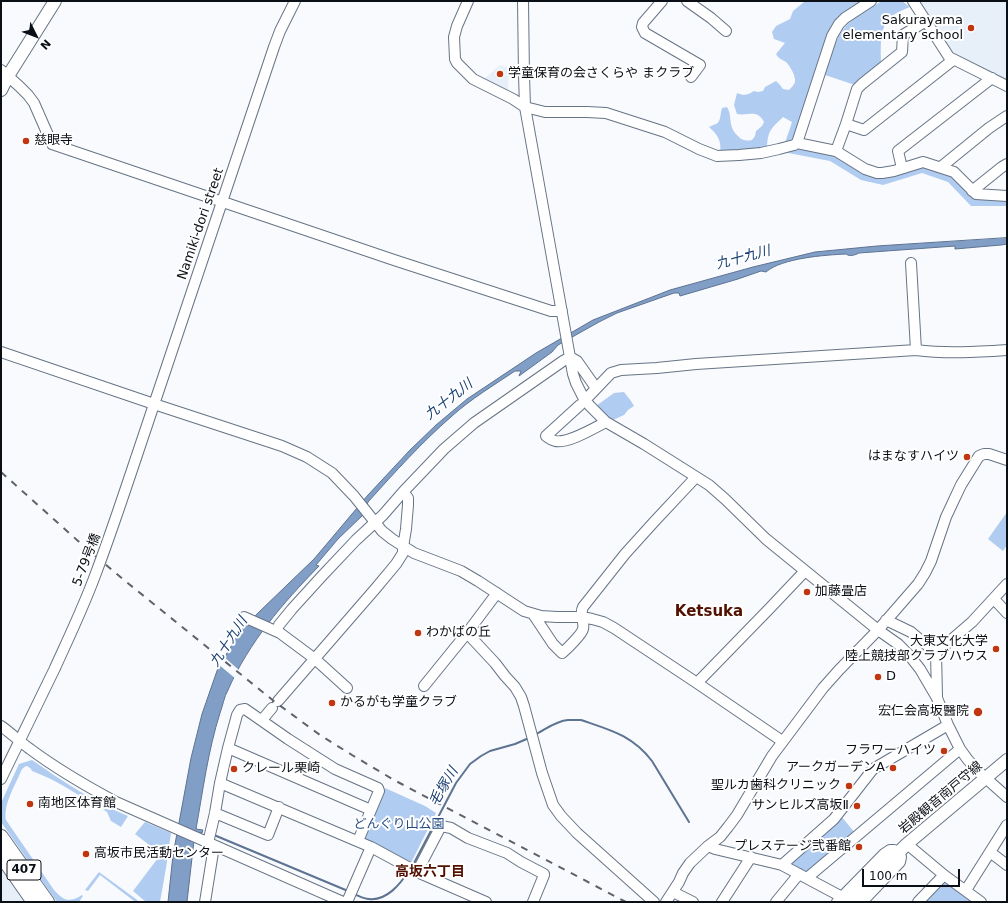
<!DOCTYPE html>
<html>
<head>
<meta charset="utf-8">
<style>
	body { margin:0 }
	#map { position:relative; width:1008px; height:903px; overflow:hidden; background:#f8fafe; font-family:"DejaVu Sans",sans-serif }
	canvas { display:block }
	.frame { position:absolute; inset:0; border:2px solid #0a0f15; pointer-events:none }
	.north { position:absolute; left:16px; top:16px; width:40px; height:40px; -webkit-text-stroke:3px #fff; paint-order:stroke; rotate:132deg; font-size:11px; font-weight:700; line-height:16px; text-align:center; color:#0a0f15 }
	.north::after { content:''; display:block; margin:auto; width:14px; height:18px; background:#0a0f15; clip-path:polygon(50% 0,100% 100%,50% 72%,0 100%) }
	.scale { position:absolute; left:862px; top:869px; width:98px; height:18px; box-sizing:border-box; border:2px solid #0a0f15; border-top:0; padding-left:5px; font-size:12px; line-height:14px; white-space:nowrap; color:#0a0f15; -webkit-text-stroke:3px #fff; paint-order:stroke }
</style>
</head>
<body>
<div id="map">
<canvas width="1008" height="903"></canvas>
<div class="frame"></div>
<div class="north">N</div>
<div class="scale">100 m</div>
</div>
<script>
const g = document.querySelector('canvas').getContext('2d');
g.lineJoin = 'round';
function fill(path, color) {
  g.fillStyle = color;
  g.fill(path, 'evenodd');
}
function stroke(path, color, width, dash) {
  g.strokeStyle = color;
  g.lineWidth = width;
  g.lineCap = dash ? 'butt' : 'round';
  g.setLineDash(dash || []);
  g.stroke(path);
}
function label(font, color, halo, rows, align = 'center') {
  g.font = font + ' "DejaVu Sans","Noto Sans JP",sans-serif';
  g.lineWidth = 4;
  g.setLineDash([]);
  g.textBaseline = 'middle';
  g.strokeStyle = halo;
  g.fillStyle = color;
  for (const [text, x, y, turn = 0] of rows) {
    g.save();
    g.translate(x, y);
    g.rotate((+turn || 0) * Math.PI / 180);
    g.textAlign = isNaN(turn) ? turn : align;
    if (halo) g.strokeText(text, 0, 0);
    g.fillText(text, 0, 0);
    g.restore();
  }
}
fill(new Path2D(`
	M 921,1 L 1007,1 L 1007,80 L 950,53 L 920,2 Z
	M 500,65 L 509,68 L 508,93 L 483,80 Z
	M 1,869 L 24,902 L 1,902 Z`), '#e7eff9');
fill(new Path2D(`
	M 804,1 L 863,1 L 838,19 L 793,140 L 785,143 L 792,122 L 783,117 C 771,129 768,130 767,147 L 761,150 L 720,152 C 722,141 717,134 709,127 C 711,126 713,125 716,124 C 721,122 720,114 722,108 L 727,107 C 733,116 727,126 738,136 C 742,141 747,141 752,140 L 755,136 L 756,131 L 762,126 L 764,122 C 757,109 749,116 737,114 L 734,105 L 737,93 C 744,96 748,95 754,91 L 758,92 L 763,91 L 765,87 L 776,81 L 780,85 L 783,89 L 789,90 C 791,88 794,85 795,82 C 796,76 790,66 786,62 C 781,59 779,59 776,54 L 785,43 L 774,39 L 772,32 L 776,26 L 790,19 L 793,11 L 804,2 Z
	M 882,1 L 902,1 L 910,7 C 905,9 900,11 895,14 C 878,24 881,47 881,64 L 855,85 L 825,75 C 829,62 832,48 839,36 C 848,19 866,10 882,1 Z
	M 800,147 L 832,153 L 864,173 L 922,165 L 952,175 L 974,198 L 1007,198 L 1007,206 L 971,206 L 948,182 L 922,173 L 883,185 L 861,180 L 830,161 L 783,152 Z
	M 624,392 L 631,401 L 634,406 L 628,410 L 624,415 L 611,421 L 596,406 L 614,393 Z
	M 1007,512 L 1007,545 L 1003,551 L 988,539 Z
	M 32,760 C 62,781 94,802 128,816 L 121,827 L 111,821 L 107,812 L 104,810 C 79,796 59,781 32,771 C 31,768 29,767 26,766 L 22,769 C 16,784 3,804 6,820 L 54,890 C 64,901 69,903 82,895 L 83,896 L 79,902 L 57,902 L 1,822 L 1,803 L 19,764 Z
	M 385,788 L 425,806 L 436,813 L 410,865 L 363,839 Z
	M 841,816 L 855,833 L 808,873 L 790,865 L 790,862 Z
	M 145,822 L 171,833 L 166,868 L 160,902 L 146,902 L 133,891 L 161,854 L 135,834 Z
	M 99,872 L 136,899 L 139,902 L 134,902 L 134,901 L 100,875 L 88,891 L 85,890 Z
	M 948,881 L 974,902 L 922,902 L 943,882 Z`), '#b1ccf1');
const water = new Path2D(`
	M 1007,238 L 1007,244 L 1001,245 L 955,249 L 955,246 L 859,253 C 855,255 850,257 846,254 C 825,255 782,258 766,272 L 761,271 L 738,279 L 680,296 L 679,293 L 674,293 L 617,313 L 599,322 L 558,345 L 552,352 L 519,376 L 521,371 L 515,371 C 494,385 471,399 452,416 C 422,442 395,472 368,502 L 363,515 L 338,539 L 316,565 L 319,566 C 283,603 249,642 228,690 C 224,697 223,705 220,713 C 208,751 203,790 196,829 L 203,830 L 202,833 L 195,833 L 193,849 L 187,902 L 168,902 L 173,855 L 191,758 L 202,714 L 218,668 L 241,630 L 259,612 L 314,559 L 368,495 L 410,450 L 436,425 L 467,399 L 536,353 L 593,320 L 670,290 L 753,267 L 815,252 L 877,246 Z`);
fill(water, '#819ec6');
stroke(water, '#5d7391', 1);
fill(new Path2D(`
	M 223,656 L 240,671 L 236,679 L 218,664 Z`), '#f8fafe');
stroke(new Path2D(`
	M 534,735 C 545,730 555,721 568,720 C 572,720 577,720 581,720 C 610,730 632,735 652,761 L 689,822
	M 214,835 L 348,891
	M 413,865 L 456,783 L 470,764 L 481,756 L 490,751 L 515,744 L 529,738
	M 354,894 C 359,896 364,899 369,899 C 387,901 400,884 409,871`), '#5d7391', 2);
const minor = new Path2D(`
	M 468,1 L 457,26 L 454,37 L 455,59 L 457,63 L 473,79 L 513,99 L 525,107 L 545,112 L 587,112 L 606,113 L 665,132 L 699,149 L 717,156 L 739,155 L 761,153 L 779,149 L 794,145 L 797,143 L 836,151 L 865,169 L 877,173 L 882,173 L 894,171 L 923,162 L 954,172 L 976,194 L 1007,196
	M 523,1 L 524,75 L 525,107 L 573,374 L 576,383 L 584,399 L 590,406 L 606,422 L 644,444 L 709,485 L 725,499 L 766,539 L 878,630 L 898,644 L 909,655 L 920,669 L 937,698 L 948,725 L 960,749 L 968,760 L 980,773 L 1007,797
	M 662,1 L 643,23 L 642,27 L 645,33 L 700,65 L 691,77
	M 687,1 L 711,18 L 726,31
	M 913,1 L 949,57 L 1007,86
	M 1,70 L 19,86 L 28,95 L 34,103 L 52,144 L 394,260 L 551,311 L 562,311
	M 846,124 L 864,130 L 953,60
	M 797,143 L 832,36 L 839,24 L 845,18 L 871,1
	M 836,151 L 846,124 L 857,89 L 862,84 L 902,52 L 903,35 L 926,21
	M 941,167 L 989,128 L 1007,116
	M 902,168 L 898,151 L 992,78
	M 972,191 L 1002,167 L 1007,164
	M 911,263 L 916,350
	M 1,352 L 154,404 L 282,446 L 307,457 L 332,473 L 354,496 L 382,531 L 392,539 L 414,553 L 461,571 L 478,581 L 524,611 L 541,616 L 557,617 L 582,617 L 592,619 L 603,622 L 614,628 L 697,683 L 782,741
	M 589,396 L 611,373 L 621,370 L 657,368 L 696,364 L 916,350 C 946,354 977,352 1007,350
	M 580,405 L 546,436 C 549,438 551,440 555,441 C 568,444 594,428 606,422
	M 136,458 L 274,47 L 280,31 L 295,1
	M 994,599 L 1007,613
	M 533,614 L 553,644 L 562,653 C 567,649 582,634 583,629 C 585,622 579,615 583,607 L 625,554 L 653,523 L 696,477
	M 244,617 L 280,633 L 315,659 L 347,688
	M 886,620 L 911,632 L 936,653
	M 277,630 L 279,625 L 292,609 L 322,576 L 356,540 L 383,515 L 403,492 L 444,449 L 474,423 L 563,361 L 570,357 L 577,361 L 596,388
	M 467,633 L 495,663 L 505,676 L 515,687 L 521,697 L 524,706 L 542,773 L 553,805 L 561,816 L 577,833 L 654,902
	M 697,683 L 769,609 L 805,571
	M 424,686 L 467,633 L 497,593
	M 937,696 L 936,653 L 972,622 L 1007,584
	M 278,701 L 376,588 L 396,564 L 403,553 L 403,547 L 406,529 L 408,505 L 408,498 L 403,492
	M 262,720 L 272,708
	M 1,726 C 11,733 20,742 30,749 C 57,769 86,786 116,802 L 343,902
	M 228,748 L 371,810
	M 1,779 L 55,668
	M 220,783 L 228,748 L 237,715 L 240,710 L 245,709 L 288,739 L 335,769 L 378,788 L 379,791 L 358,841
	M 215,813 L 268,835 L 279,807
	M 208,843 L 215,813 L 220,783 L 371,847 L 347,902
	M 907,844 L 944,875
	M 708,846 L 715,849 L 782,865 L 842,897
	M 371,847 L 417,872 L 486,902
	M 990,852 L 1007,865
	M 782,865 L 834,819 L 873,769 L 948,725
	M 417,872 L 441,826 L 451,828 L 468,838 L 507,853 L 521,862 L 544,874 L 544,875 L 533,902
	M 807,878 L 960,749
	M 966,890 L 1007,825
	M 673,892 L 693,902
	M 205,902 L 214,846
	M 666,902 L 679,882 L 683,873 L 690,863 L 708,846 L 720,837 L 728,827 L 737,815 L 772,756 L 823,688 L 839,670 L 878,630 L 918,584 L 925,573 L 931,561 L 946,517 L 953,502 L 961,485 L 979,456 L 984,454 L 989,454 L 1007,460
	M 722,902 L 751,857
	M 776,902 L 799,874
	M 837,902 L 884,854 L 890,850 L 894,850 L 899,852 L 901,857 L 900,862 L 862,902
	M 918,902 L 944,875 L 981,902`);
const major = new Path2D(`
	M 1,90 L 8,76 L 55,1
	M 850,902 L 893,858 L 907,844 L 1007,760`);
const highway = new Path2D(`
	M 1,837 L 47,902
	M 1,855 L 34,902`);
stroke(minor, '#677485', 12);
stroke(major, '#677485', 14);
stroke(highway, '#677485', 16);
stroke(minor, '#fff', 10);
stroke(major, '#fff', 12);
stroke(highway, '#fff', 14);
stroke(new Path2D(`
	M 1,472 L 87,549 L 124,580 L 275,702 L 320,735 L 352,755 L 394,780 L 626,902`), '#5f6369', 2, [7, 7]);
const minorBridge = new Path2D(`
	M 55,668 C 69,637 84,606 96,573 C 110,536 123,497 136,458`);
stroke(minorBridge, '#677485', 12, []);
stroke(minorBridge, '#fff', 10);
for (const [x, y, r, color] of [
	[971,28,4,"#c03610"],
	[500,74,4,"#c03610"],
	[26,141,4,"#c03610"],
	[967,457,4,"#c03610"],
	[807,592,4,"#c03610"],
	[418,633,4,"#c03610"],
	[996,649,4,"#c03610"],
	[878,677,4,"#c03610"],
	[332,703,4,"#c03610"],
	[978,712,5,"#c03610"],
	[944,751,4,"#c03610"],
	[893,768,4,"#c03610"],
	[234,769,4,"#c03610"],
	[849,786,4,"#c03610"],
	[30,804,4,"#c03610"],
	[857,806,4,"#c03610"],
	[859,847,4,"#c03610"],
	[86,854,4,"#c03610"]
]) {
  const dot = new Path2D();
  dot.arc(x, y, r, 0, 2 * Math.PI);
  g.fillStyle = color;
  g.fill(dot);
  stroke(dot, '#fff', 1.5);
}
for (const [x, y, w] of [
	[24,870,34]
]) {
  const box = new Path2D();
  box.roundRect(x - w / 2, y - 10, w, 20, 3);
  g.fillStyle = '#fff';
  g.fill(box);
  stroke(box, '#0a0f15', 1);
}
label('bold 12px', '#0a0f15', null, [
	["407",24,870]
]);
label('13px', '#0a0f15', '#fff', [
	["Sakurayama",963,21],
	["elementary school",963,36],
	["学童保育の会さくらや まクラブ",508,74,"left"],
	["慈眼寺",34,141,"left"],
	["はまなすハイツ",959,457],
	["加藤畳店",815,592,"left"],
	["わかばの丘",426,633,"left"],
	["大東文化大学",988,642],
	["陸上競技部クラブハウス",988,657],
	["D",886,677,"left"],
	["かるがも学童クラブ",340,703,"left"],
	["宏仁会高坂醫院",969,712],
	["フラワーハイツ",936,751],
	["アークガーデンA",885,768],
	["クレール栗崎",242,769,"left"],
	["聖ルカ歯科クリニック",841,786],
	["南地区体育館",38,804,"left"],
	["サンヒルズ高坂Ⅱ",849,806],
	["プレステージ弐番館",851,847],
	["高坂市民活動センター",94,854,"left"]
], 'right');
label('13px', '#0a0f15', '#fff', [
	["Namiki-dori street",201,224,-71],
	["5-79号橋",87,560,-69],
	["岩殿観音南戸守線",941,798,-40]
]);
label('13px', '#274d82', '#fff', [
	["どんぐり山公園",399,825]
]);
label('italic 14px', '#1a3f72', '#fff', [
	["九十九川",743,258,-15],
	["九十九川",449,400,-38],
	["九十九川",229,642,-57],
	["毛塚川",444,787,-59]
]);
label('bold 14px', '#521001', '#fff', [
	["高坂六丁目",430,872]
]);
label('bold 15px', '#521001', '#fff', [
	["Ketsuka",709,612]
]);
</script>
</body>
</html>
